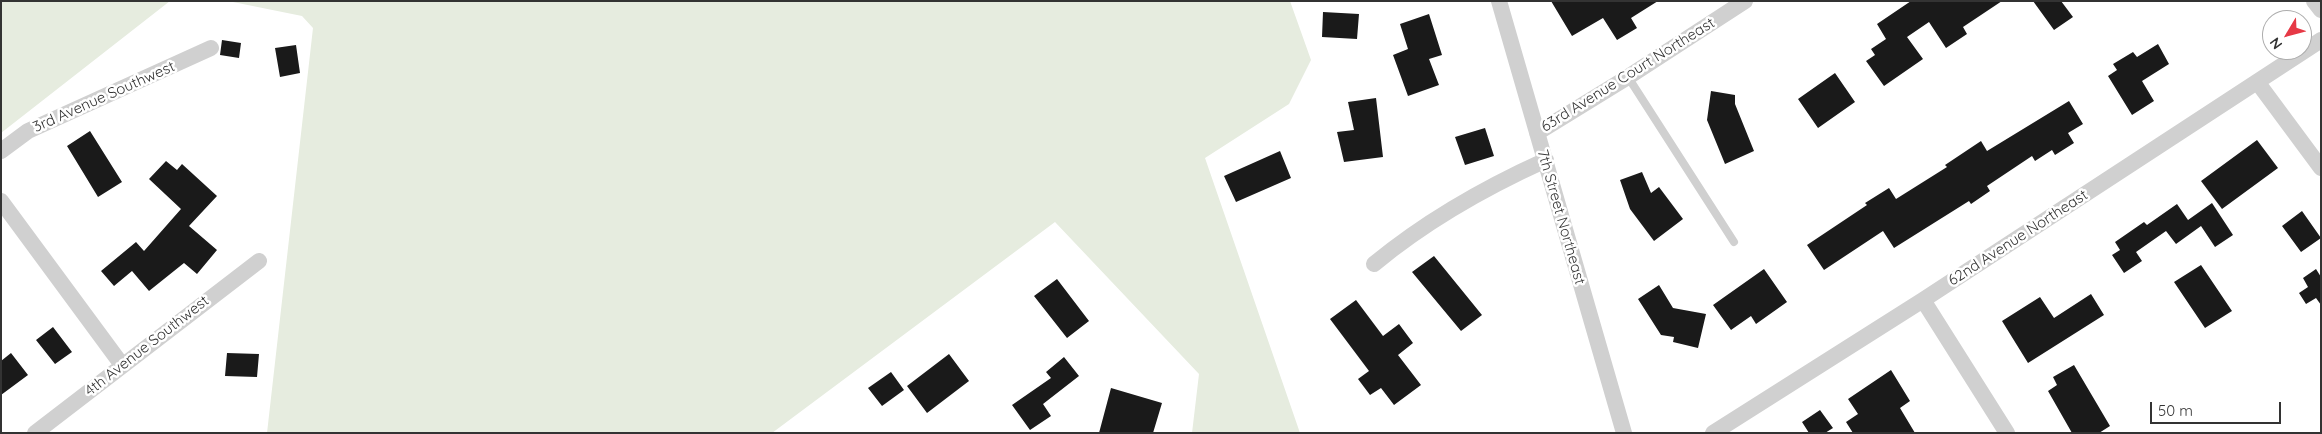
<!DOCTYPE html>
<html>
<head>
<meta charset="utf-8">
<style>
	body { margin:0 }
	#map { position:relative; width:2322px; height:434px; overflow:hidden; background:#fff; font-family:Quicksand,sans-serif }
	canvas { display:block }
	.frame { position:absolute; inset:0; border:2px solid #333; pointer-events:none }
	.north { position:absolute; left:2262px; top:10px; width:50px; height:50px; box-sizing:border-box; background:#fff; border:1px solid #adadad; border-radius:50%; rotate:233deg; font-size:14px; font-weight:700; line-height:20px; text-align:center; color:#333 }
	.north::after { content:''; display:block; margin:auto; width:18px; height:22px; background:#e63946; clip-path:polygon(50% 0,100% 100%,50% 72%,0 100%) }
	.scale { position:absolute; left:2150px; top:402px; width:131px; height:22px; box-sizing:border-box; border:2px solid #333; border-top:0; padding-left:6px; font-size:15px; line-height:18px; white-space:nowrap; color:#333; -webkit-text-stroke:4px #fff; paint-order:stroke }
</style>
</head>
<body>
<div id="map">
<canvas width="2322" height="434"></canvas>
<div class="frame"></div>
<div class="north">N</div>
<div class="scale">50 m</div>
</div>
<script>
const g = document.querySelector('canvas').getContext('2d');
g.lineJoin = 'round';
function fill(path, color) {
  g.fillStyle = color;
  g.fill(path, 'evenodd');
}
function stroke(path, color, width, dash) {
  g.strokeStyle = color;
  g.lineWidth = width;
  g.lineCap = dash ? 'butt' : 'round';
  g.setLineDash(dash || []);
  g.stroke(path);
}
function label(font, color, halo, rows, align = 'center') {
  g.font = font + ' Quicksand,sans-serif';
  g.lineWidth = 5;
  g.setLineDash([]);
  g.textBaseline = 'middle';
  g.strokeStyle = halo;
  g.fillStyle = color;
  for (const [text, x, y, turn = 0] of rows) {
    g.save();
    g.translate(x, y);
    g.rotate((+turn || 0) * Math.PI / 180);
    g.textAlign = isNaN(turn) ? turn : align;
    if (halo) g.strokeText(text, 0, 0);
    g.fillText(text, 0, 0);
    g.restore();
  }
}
fill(new Path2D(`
	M 1,1 L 170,1 L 1,133 Z
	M 228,1 L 1290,1 L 1311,60 L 1289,104 L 1205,158 L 1300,433 L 1192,433 L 1199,374 L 1055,222 L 772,433 L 267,433 L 313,28 L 302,16 Z`), '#e6ecdf');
fill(new Path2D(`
	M 1551,1 L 1658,1 L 1631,18 L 1637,28 L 1617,40 L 1603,18 L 1572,36 Z
	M 1911,1 L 2002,1 L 1963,27 L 1967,34 L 1946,48 L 1929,22 L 1907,37 L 1923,59 L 1884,86 L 1866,61 L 1875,55 L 1871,49 L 1886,39 L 1877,24 Z
	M 2033,1 L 2061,1 L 2073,17 L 2054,30 Z
	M 1323,12 L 1359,14 L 1357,39 L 1322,37 Z
	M 1429,14 L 1442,55 L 1429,59 L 1439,85 L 1408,96 L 1393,55 L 1408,49 L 1400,24 Z
	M 222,40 L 241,43 L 239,58 L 220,55 Z
	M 2158,44 L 2169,64 L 2142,81 L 2154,101 L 2132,115 L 2108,76 L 2117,70 L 2113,64 L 2133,52 L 2137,57 Z
	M 296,45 L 300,73 L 280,77 L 275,48 Z
	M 1835,73 L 1855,102 L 1818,128 L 1798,99 Z
	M 1711,91 L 1735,95 L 1735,104 L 1754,151 L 1725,164 L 1707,120 Z
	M 1376,98 L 1383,157 L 1344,162 L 1337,132 L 1354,130 L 1348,102 Z
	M 2069,101 L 2083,124 L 2068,133 L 2074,143 L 2055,155 L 2052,150 L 2035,161 L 2032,156 L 1987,186 L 1990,191 L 1971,204 L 1969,201 L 1894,248 L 1883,231 L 1824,270 L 1807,245 L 1867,205 L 1865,203 L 1889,188 L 1896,199 L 1947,167 L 1945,165 L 1981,141 L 1987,151 Z
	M 1485,128 L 1494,156 L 1465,165 L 1455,137 Z
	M 90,131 L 122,182 L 98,197 L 67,146 Z
	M 2257,140 L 2278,168 L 2222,209 L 2201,181 Z
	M 1280,151 L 1291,178 L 1236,202 L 1224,176 Z
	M 166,161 L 177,170 L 182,164 L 217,196 L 189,226 L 217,250 L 197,274 L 184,263 L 149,291 L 132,271 L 114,286 L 101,271 L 136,242 L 144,251 L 181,209 L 149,179 Z
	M 1642,172 L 1651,193 L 1659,187 L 1683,219 L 1654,241 L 1630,209 L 1620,180 Z
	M 2212,203 L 2233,235 L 2215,247 L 2201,226 L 2176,244 L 2166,231 L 2136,252 L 2142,261 L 2124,273 L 2112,255 L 2120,250 L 2115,242 L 2144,222 L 2147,225 L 2177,204 L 2188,220 Z
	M 2302,211 L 2321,238 L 2301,252 L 2282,226 Z
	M 1434,256 L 1482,315 L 1461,331 L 1412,272 Z
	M 2201,265 L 2232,311 L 2205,328 L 2174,282 Z
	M 1764,269 L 1787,302 L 1756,324 L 1751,316 L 1731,330 L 1713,305 Z
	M 2316,269 L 2321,277 L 2321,305 L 2316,298 L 2306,304 L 2299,293 L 2308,287 L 2303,278 Z
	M 1057,279 L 1089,321 L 1067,338 L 1034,296 Z
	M 1659,285 L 1673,308 L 1706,314 L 1698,348 L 1673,342 L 1674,337 L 1661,335 L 1638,299 Z
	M 2091,294 L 2104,315 L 2028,363 L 2002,321 L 2040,297 L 2054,318 Z
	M 1356,300 L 1383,336 L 1399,324 L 1413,343 L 1398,355 L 1421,385 L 1394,405 L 1381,388 L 1370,395 L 1358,379 L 1369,371 L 1330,319 Z
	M 53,327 L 72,352 L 55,364 L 36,340 Z
	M 11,353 L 28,375 L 1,395 L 1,361 Z
	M 227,353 L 259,354 L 257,377 L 225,376 Z
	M 949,354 L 969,381 L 927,413 L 907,386 Z
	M 1064,357 L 1079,376 L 1043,404 L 1051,416 L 1030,430 L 1012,405 L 1051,378 L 1046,372 Z
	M 2074,365 L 2110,426 L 2099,433 L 2072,433 L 2048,391 L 2057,385 L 2053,377 Z
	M 1891,370 L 1910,401 L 1900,408 L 1915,433 L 1853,433 L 1846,422 L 1858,414 L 1848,399 Z
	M 891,372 L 904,390 L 882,406 L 868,388 Z
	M 1111,388 L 1162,403 L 1153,433 L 1099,433 Z
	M 1820,410 L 1833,428 L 1825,433 L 1809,433 L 1802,422 Z`), '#1a1a1a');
stroke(new Path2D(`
	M 1628,77 L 1734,242`), '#d0d0d0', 8);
stroke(new Path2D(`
	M 1499,1 L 1624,433
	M 2314,1 L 2321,10
	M 2258,83 L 2321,168
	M 1537,133 L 1628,77 L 1745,1
	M 1,151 L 28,131 L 211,48
	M 1,201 L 122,365
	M 1374,264 C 1426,221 1484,188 1546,160
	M 1923,300 L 2007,433
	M 35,433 L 259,261
	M 1713,433 L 1923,300 L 2321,40`), '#d0d0d0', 16);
label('15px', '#333', '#fff', [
	["63rd Avenue Court Northeast",1628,75,-32],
	["3rd Avenue Southwest",104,97,-24],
	["7th Street Northeast",1561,217,74],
	["62nd Avenue Northeast",2018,238,-33],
	["4th Avenue Southwest",147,346,-38]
]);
</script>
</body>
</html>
